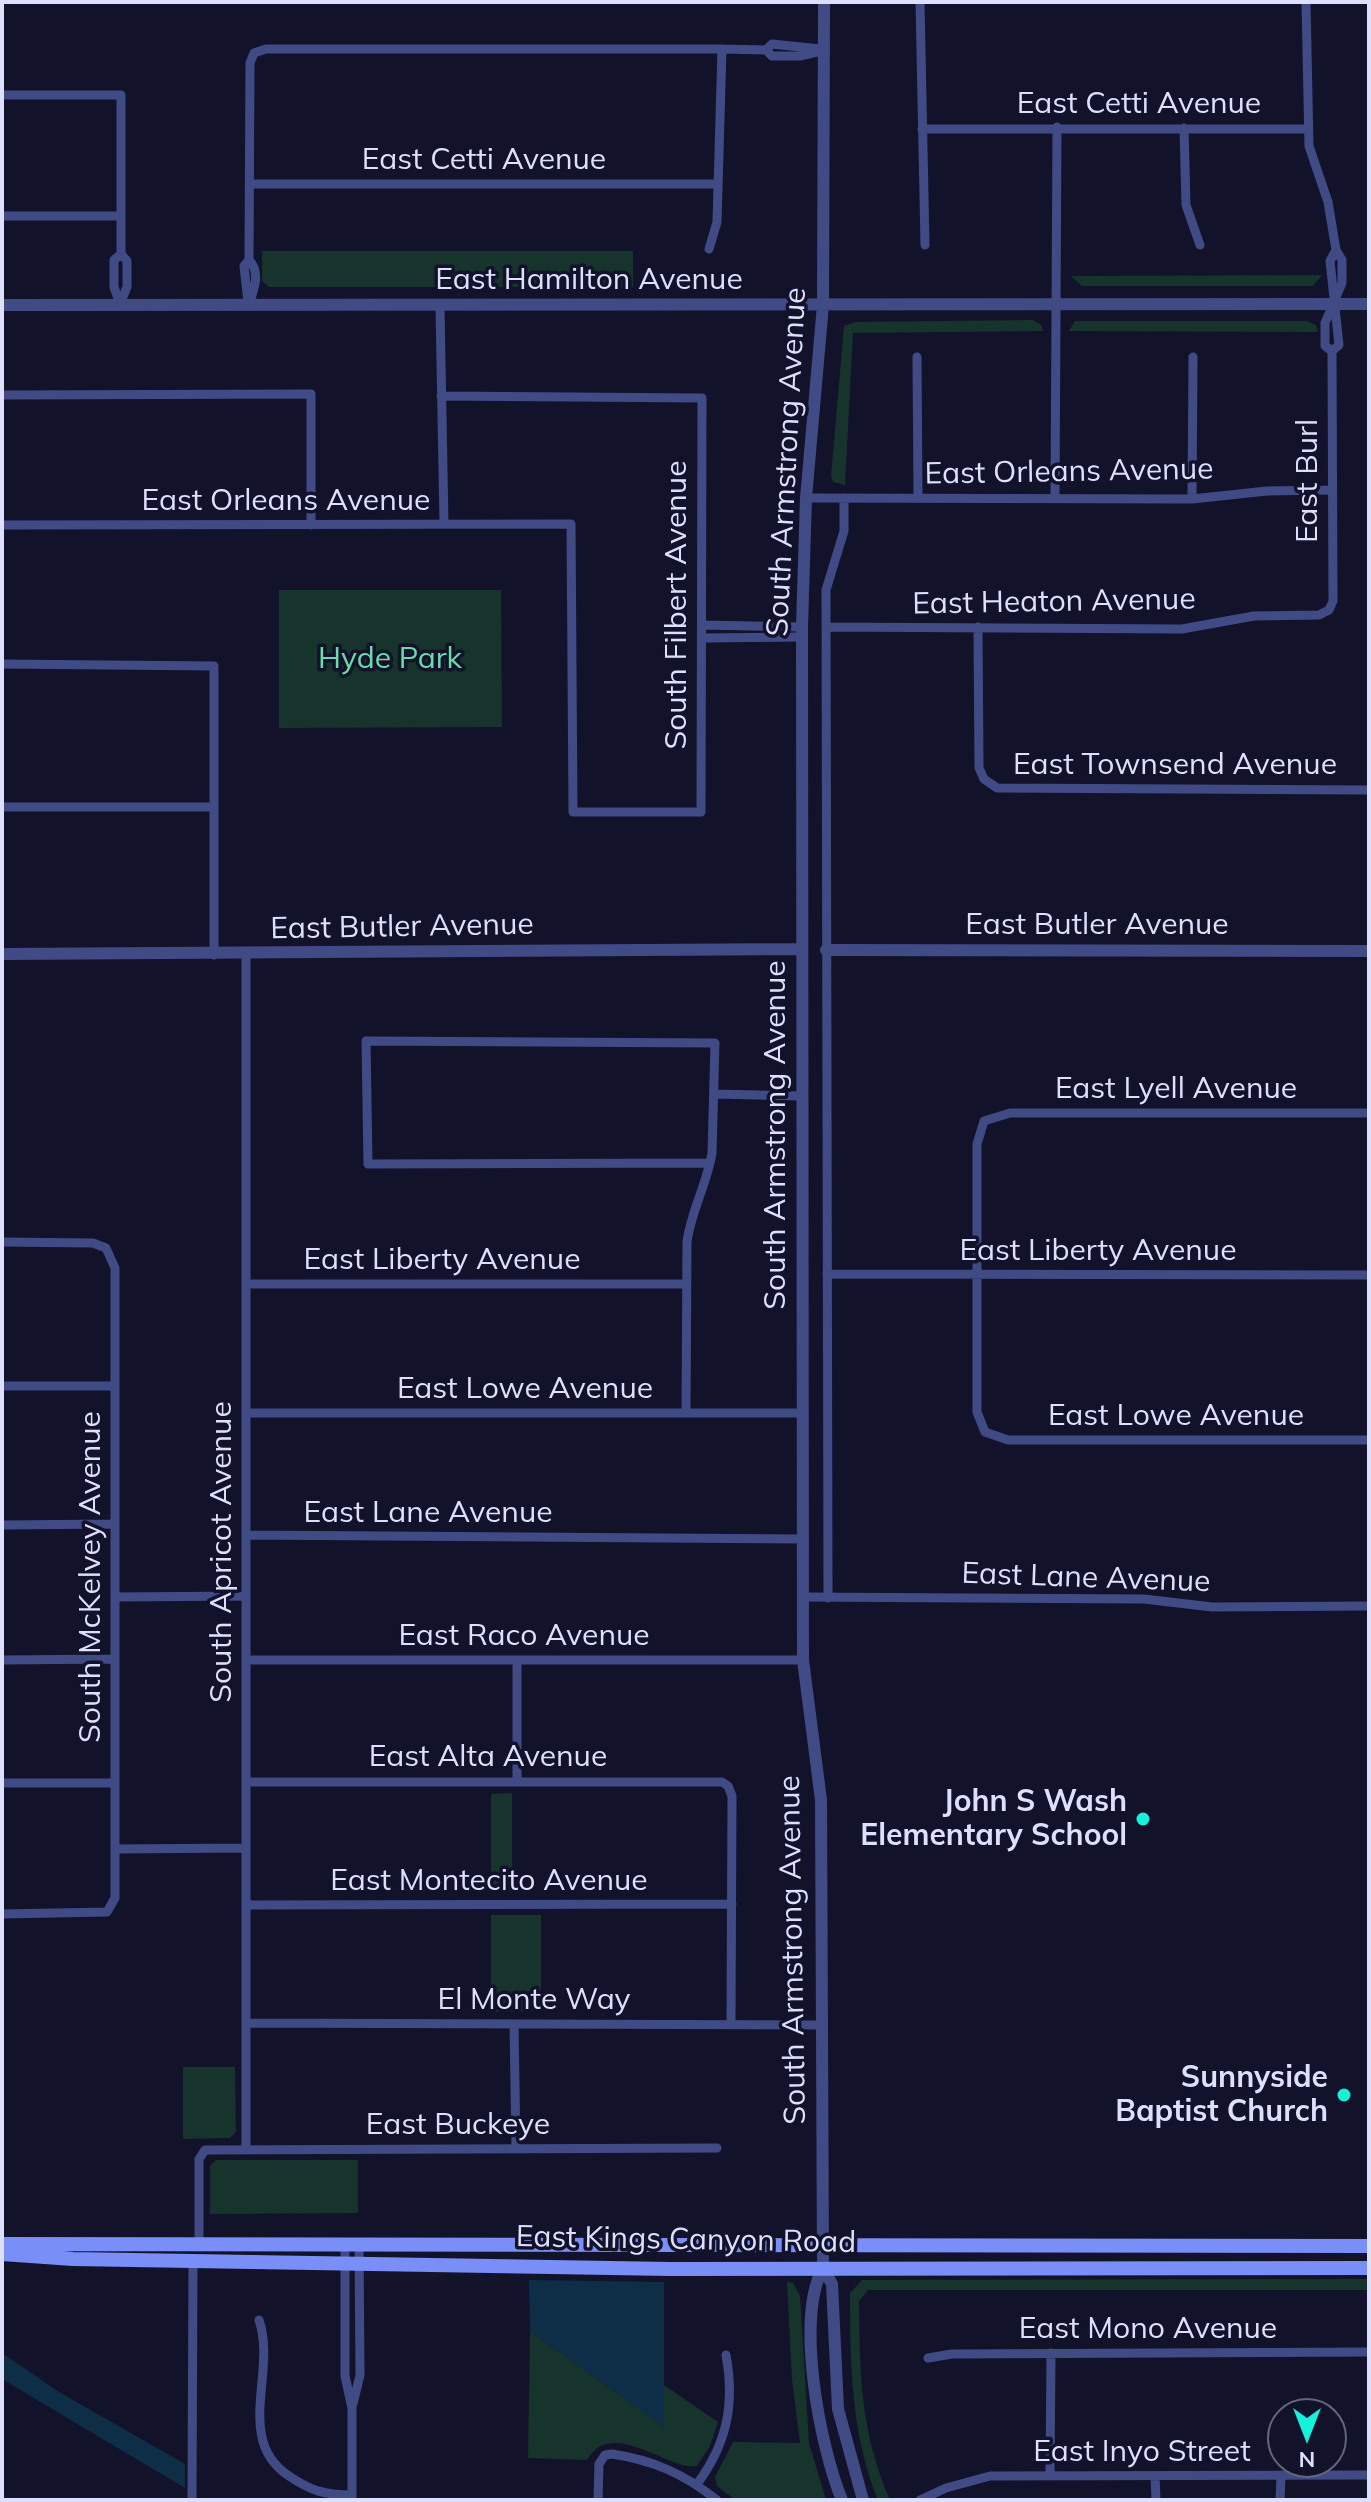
<!DOCTYPE html>
<html>
<head>
<meta charset="utf-8">
<style>
	body { margin:0 }
	#map { position:relative; width:1371px; height:2502px; overflow:hidden; background:#12132a; font-family:Mulish,sans-serif }
	canvas { display:block }
	.frame { position:absolute; inset:0; border:4px solid #dddffd; pointer-events:none }
	.north { position:absolute; left:1267px; top:2398px; width:80px; height:80px; box-sizing:border-box; background:#12132a; border:2px solid #63657e; border-radius:50%; rotate:180deg; font-size:22px; font-weight:700; line-height:32px; text-align:center; color:#dddffd }
	.north::after { content:''; display:block; margin:auto; width:28px; height:36px; background:#14f2dc; clip-path:polygon(50% 0,100% 100%,50% 72%,0 100%) }
</style>
</head>
<body>
<div id="map">
<canvas width="1371" height="2502"></canvas>
<div class="frame"></div>
<div class="north">N</div>
</div>
<script>
const g = document.querySelector('canvas').getContext('2d');
g.lineJoin = 'round';
function fill(path, color) {
  g.fillStyle = color;
  g.fill(path, 'evenodd');
}
function stroke(path, color, width, dash) {
  g.strokeStyle = color;
  g.lineWidth = width;
  g.lineCap = dash ? 'butt' : 'round';
  g.setLineDash(dash || []);
  g.stroke(path);
}
function label(font, color, halo, rows, align = 'center') {
  g.font = font + ' Mulish,sans-serif';
  g.lineWidth = 7;
  g.setLineDash([]);
  g.textBaseline = 'middle';
  g.strokeStyle = halo;
  g.fillStyle = color;
  for (const [text, x, y, turn = 0] of rows) {
    g.save();
    g.translate(x, y);
    g.rotate((+turn || 0) * Math.PI / 180);
    g.textAlign = isNaN(turn) ? turn : align;
    if (halo) g.strokeText(text, 0, 0);
    g.fillText(text, 0, 0);
    g.restore();
  }
}
fill(new Path2D(`
	M 262,251 L 633,251 L 633,287 L 269,287 L 262,281 Z
	M 1322,275 L 1313,286 L 1082,286 L 1071,276 Z
	M 1033,320 L 1041,325 L 1043,331 L 853,333 L 845,485 L 833,482 L 831,476 L 844,326 L 855,322 Z
	M 1075,321 L 1307,321 L 1316,325 L 1318,332 L 1069,331 Z
	M 279,590 L 501,590 L 502,727 L 279,728 Z
	M 512,1793 L 512,1891 L 491,1891 L 491,1794 Z
	M 491,1915 L 541,1915 L 541,2011 L 491,2012 Z
	M 183,2067 L 235,2067 L 236,2132 L 230,2138 L 183,2139 Z
	M 216,2160 L 358,2160 L 358,2213 L 210,2214 L 210,2166 Z
	M 1369,2279 L 1369,2290 L 868,2290 L 859,2301 C 860,2374 860,2431 890,2500 L 877,2498 C 851,2431 850,2365 850,2293 L 862,2280 Z
	M 787,2282 L 793,2283 L 800,2296 L 809,2443 L 826,2500 L 735,2500 L 717,2486 L 715,2477 L 733,2442 L 800,2443 L 792,2380 Z
	M 530,2331 L 663,2426 L 664,2385 L 718,2422 L 710,2446 L 697,2466 C 670,2472 612,2416 587,2460 L 528,2458 Z`), '#16332c');
fill(new Path2D(`
	M 529,2280 L 664,2282 L 664,2427 L 530,2331 Z
	M 2,2353 L 59,2392 L 185,2464 L 185,2488 L 2,2379 Z`), '#0e2e47');
stroke(new Path2D(`
	M 920,2 L 925,245
	M 1306,2 L 1309,146 L 1328,202 L 1336,250 L 1342,260 L 1342,283 L 1325,323 L 1325,346 L 1332,351
	M 766,50 L 772,44 L 820,49
	M 2,95 L 121,95 L 121,254 L 114,260 L 114,287 L 120,304
	M 1184,128 L 1186,205 L 1200,245
	M 922,129 L 1308,129
	M 251,184 L 718,184
	M 2,216 L 121,216
	M 709,249 L 717,222 L 722,49
	M 248,302 L 244,266 L 249,260
	M 120,304 L 127,287 L 127,261 L 121,254
	M 249,304 C 254,290 261,272 249,260 L 250,63 L 254,53 L 266,49 L 722,49 L 766,50 L 772,56 L 800,56 L 825,50
	M 440,307 L 444,524
	M 917,357 L 918,498
	M 2,395 L 311,394 L 311,525
	M 806,498 L 1192,499 L 1267,491 L 1332,490
	M 1055,498 L 1057,127
	M 1192,499 L 1193,357
	M 2,525 L 571,524 L 573,812 L 701,812 L 702,398 L 441,396
	M 702,625 L 802,627
	M 826,627 L 1182,629 L 1254,616 L 1319,615 L 1329,610 L 1333,601 L 1332,351 L 1339,345 L 1330,261 L 1336,250
	M 978,627 L 979,768 L 984,779 L 997,788 L 1369,790
	M 702,638 L 802,637
	M 2,664 L 214,666 L 214,955
	M 2,807 L 213,807
	M 246,955 L 246,2149
	M 715,1094 L 802,1096
	M 1369,1113 L 1010,1113 L 984,1121 L 977,1144 L 977,1412 L 985,1432 L 1008,1440 L 1369,1440
	M 2,1242 L 93,1243 L 106,1248 L 115,1268 L 115,1898 L 107,1912 L 2,1914
	M 827,1274 L 1369,1275
	M 247,1284 L 686,1284
	M 2,1386 L 115,1386
	M 246,1413 L 803,1413
	M 686,1413 L 687,1242 C 691,1211 707,1184 712,1153 L 715,1043 L 366,1041 L 368,1164 L 710,1163
	M 2,1525 L 115,1524
	M 246,1535 L 802,1539
	M 115,1597 L 246,1596
	M 802,1597 L 1144,1599 L 1212,1607 L 1369,1606
	M 828,1598 L 826,590 L 844,531 L 844,498
	M 2,1660 L 115,1659
	M 246,1660 L 803,1660
	M 517,1660 L 517,1780
	M 246,1782 L 722,1782 L 728,1786 L 732,1796 L 731,2024
	M 2,1783 L 115,1783
	M 115,1849 L 246,1848
	M 246,1905 L 732,1904
	M 246,2023 L 822,2025
	M 514,2024 L 516,2149
	M 345,2243 L 345,2376 L 352,2408 L 352,2500
	M 199,2244 L 199,2159 L 205,2150 L 717,2148
	M 259,2320 C 277,2372 234,2440 289,2476 C 311,2491 325,2495 352,2495
	M 928,2358 L 952,2354 L 1369,2352
	M 353,2404 L 360,2375 L 359,2243
	M 1050,2476 L 1051,2353
	M 1155,2476 L 1156,2500
	M 697,2484 C 727,2444 735,2404 726,2355
	M 192,2500 L 193,2259
	M 598,2500 L 599,2464 L 605,2455 L 612,2454 C 653,2460 684,2474 717,2500
	M 920,2500 L 946,2488 L 990,2476 L 1369,2475
	M 1280,2500 L 1281,2476`), '#404b86', 9);
stroke(new Path2D(`
	M 824,2 L 823,305 L 806,498 L 802,627 L 803,1660 L 821,1800 L 823,2268 L 832,2284 L 838,2409 L 863,2500
	M 2,305 L 1369,304
	M 826,950 L 1369,951
	M 2,954 L 802,949
	M 823,2268 C 795,2318 820,2447 842,2500`), '#404b86', 12);
stroke(new Path2D(`
	M 2,2244 L 1369,2246
	M 2,2254 L 73,2259 L 670,2269 L 1369,2268`), '#798ff7', 14);
for (const [x, y, r, color] of [
	[1143,1819,8,"#14f2dc"],
	[1344,2095,8,"#14f2dc"]
]) {
  const dot = new Path2D();
  dot.arc(x, y, r, 0, 2 * Math.PI);
  g.fillStyle = color;
  g.fill(dot);
  stroke(dot, '#12132a', 3);
}
label('30px', '#dddffd', '#12132a', [
	["East Cetti Avenue",1139,104],
	["East Cetti Avenue",484,160],
	["East Hamilton Avenue",589,280],
	["South Armstrong Avenue",787,462,-87],
	["East Orleans Avenue",1069,472,-1],
	["East Burl",1308,481,-90],
	["East Orleans Avenue",286,501],
	["East Heaton Avenue",1054,602,-1],
	["South Filbert Avenue",677,605,-90],
	["East Townsend Avenue",1175,765],
	["East Butler Avenue",1097,925],
	["East Butler Avenue",402,927,-1],
	["East Lyell Avenue",1176,1089],
	["South Armstrong Avenue",776,1135,-90],
	["East Liberty Avenue",1098,1251],
	["East Liberty Avenue",442,1260],
	["East Lowe Avenue",525,1389],
	["East Lowe Avenue",1176,1416],
	["East Lane Avenue",428,1513],
	["South Apricot Avenue",222,1552,-90],
	["South McKelvey Avenue",91,1577,-90],
	["East Lane Avenue",1086,1578,2],
	["East Raco Avenue",524,1636],
	["East Alta Avenue",488,1757],
	["East Montecito Avenue",489,1881],
	["South Armstrong Avenue",793,1950,-91],
	["El Monte Way",534,2000],
	["East Buckeye",458,2125],
	["East Kings Canyon Road",686,2240,1],
	["East Mono Avenue",1148,2329],
	["East Inyo Street",1142,2452]
]);
label('30px', '#6bdaa9', '#12132a', [
	["Hyde Park",390,659]
]);
label('bold 30px', '#dddffd', '#12132a', [
	["John S Wash",1127,1802],
	["Elementary School",1127,1836],
	["Sunnyside",1328,2078],
	["Baptist Church",1328,2112]
], 'right');
</script>
</body>
</html>
